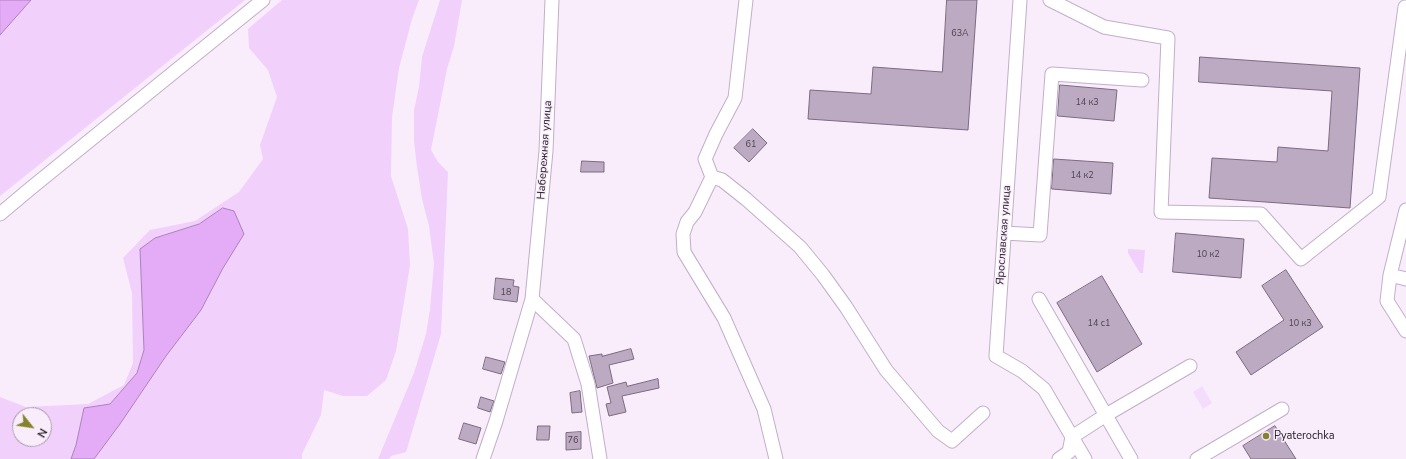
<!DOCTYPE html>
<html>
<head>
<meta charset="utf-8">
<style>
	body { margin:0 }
	#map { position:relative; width:1406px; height:459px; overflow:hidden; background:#f9edfc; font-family:"Nunito Sans",sans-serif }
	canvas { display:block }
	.north { position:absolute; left:12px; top:407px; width:40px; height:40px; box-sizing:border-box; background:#f9edfc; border:1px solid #a59ba8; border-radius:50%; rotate:120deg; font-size:11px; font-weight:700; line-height:16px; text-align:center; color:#28212a }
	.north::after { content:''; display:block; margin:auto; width:14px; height:18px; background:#84822a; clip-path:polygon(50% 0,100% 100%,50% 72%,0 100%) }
</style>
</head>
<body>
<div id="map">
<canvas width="1406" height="459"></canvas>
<div class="north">N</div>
</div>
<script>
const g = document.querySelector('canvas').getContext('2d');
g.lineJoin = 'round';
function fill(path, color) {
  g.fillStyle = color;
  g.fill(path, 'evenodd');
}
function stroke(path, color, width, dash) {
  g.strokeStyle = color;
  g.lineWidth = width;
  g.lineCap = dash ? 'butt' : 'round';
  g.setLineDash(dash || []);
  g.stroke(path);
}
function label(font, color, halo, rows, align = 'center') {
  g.font = font + ' "Nunito Sans",sans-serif';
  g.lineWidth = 3;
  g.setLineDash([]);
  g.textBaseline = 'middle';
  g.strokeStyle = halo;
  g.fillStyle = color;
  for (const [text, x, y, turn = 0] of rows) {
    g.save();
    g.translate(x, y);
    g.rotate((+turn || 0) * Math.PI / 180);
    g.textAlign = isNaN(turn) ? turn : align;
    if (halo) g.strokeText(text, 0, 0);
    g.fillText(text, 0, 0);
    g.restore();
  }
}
fill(new Path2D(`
	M 1202,386 L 1212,403 L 1203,409 L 1193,392 Z`), '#f4dcfd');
fill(new Path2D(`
	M 31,0 L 245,0 L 0,196 L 0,35 Z
	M 282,0 L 419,0 L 412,19 L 399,68 L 392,117 L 391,176 L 408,229 L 410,265 L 396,351 L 386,380 L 367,396 L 343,396 L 324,390 L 321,415 L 302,454 L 302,459 L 94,459 L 120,424 L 166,356 L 201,310 L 223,268 L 243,234 L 223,209 L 199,224 L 155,238 L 141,265 L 144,350 L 137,373 L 110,404 L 84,408 L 76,445 L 71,459 L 0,459 L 0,397 L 26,407 L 88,404 L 124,385 L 133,363 L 132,293 L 123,258 L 150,230 L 195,221 L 239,192 L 263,159 L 260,145 L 277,97 L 268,70 L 249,48 L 248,29 ZM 20,415 L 44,415 L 44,439 L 20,439 Z
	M 440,0 L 462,0 L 454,46 L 447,69 L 431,150 L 438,162 L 448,172 L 441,334 L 406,452 L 391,456 L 389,459 L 378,459 L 414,373 L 426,334 L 430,309 L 434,264 L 429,226 L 422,199 L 417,167 L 414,141 L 414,110 L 419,87 L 422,57 Z
	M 1128,249 L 1145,250 L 1143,273 L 1140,273 L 1128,253 Z`), '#f1d0fc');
const water = new Path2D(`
	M 0,0 L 31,0 L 0,35 Z
	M 223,208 L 234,211 L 244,234 L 223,268 L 201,310 L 166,356 L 120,424 L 94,459 L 71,459 L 76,445 L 84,408 L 110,404 L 137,373 L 144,350 L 140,249 L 155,238 L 199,224 Z`);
fill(water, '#e4abf7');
stroke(water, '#ac82ba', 1);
const building = new Path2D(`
	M 947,0 L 977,0 L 968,130 L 808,119 L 810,90 L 871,94 L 873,67 L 942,72 Z
	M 1200,57 L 1360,68 L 1350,208 L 1209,198 L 1212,158 L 1277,162 L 1278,147 L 1328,151 L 1332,91 L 1199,82 Z
	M 1060,85 L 1117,90 L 1114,121 L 1058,116 Z
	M 753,129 L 767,143 L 749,162 L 734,148 Z
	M 1054,159 L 1113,163 L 1111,194 L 1052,189 Z
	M 582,161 L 604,162 L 604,172 L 581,172 Z
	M 1176,233 L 1244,239 L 1241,278 L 1173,272 Z
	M 1286,270 L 1323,327 L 1251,375 L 1236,352 L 1284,320 L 1262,286 Z
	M 1102,276 L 1142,344 L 1097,372 L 1057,303 Z
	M 496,278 L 514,280 L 513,286 L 519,287 L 517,302 L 494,299 Z
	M 631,349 L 634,359 L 609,365 L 613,383 L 597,388 L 589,356 L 602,354 L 602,356 Z
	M 486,357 L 505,362 L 501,374 L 483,369 Z
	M 658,379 L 659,388 L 622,396 L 626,412 L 609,416 L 606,404 L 611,403 L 607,387 L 626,382 L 627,386 Z
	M 580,391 L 582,412 L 572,413 L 570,393 Z
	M 481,397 L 494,401 L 490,412 L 478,408 Z
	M 464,423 L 481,428 L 476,444 L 459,439 Z
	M 538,426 L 550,426 L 549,440 L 537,440 Z
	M 1275,426 L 1296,459 L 1251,459 L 1243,446 Z
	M 581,432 L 581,449 L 566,450 L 566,433 Z`);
fill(building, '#bcaac2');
stroke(building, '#7c6a81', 1);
const minor = new Path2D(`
	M 746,0 L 735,98 L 716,134 L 705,159 L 712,177 L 722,180 L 746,199 L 800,247 L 823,275 L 846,307 L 886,370 L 938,431 L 952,441 L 983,413
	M 1020,0 L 996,356 L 1022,371 L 1044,389 L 1085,459
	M 1050,0 L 1104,27 L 1168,38 L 1161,212 L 1261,214 L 1301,259 L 1379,197 L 1405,7
	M 712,177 L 695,212 L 687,222 L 683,234 L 684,252 L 724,318 L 764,409 L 776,459
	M 1406,210 L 1390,275 L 1387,301 L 1406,331
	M 0,214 L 31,188 L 263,0
	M 1004,233 L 1040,235 L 1052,74 L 1142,80
	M 1390,275 L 1406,279
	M 532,299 L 574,339 L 588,384 L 600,459
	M 1039,299 L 1131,459
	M 483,459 L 496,421 L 532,299 L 546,151 L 552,0
	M 1059,459 L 1069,452 L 1072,437 L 1106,415 L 1190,366
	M 1197,459 L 1282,409`);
stroke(minor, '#c1afc8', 15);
stroke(minor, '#fff', 13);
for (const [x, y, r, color] of [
	[1266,436,4,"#84822a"]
]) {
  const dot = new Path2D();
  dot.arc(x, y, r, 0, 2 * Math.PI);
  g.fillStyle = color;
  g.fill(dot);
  stroke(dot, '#f9edfc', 1.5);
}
label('9px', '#4d4350', null, [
	["63А",960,34],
	["14 к3",1087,103],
	["61",751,145],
	["14 к2",1082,176],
	["10 к2",1208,255],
	["18",506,293],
	["14 с1",1099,324],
	["10 к3",1300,324],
	["76",573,441]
]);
label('11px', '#28212a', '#f9edfc', [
	["Набережная улица",545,150,-86],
	["Ярославская улица",1004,235,-86]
]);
label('11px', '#28212a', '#f9edfc', [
	["Pyaterochka",1274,436]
], 'left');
</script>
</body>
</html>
